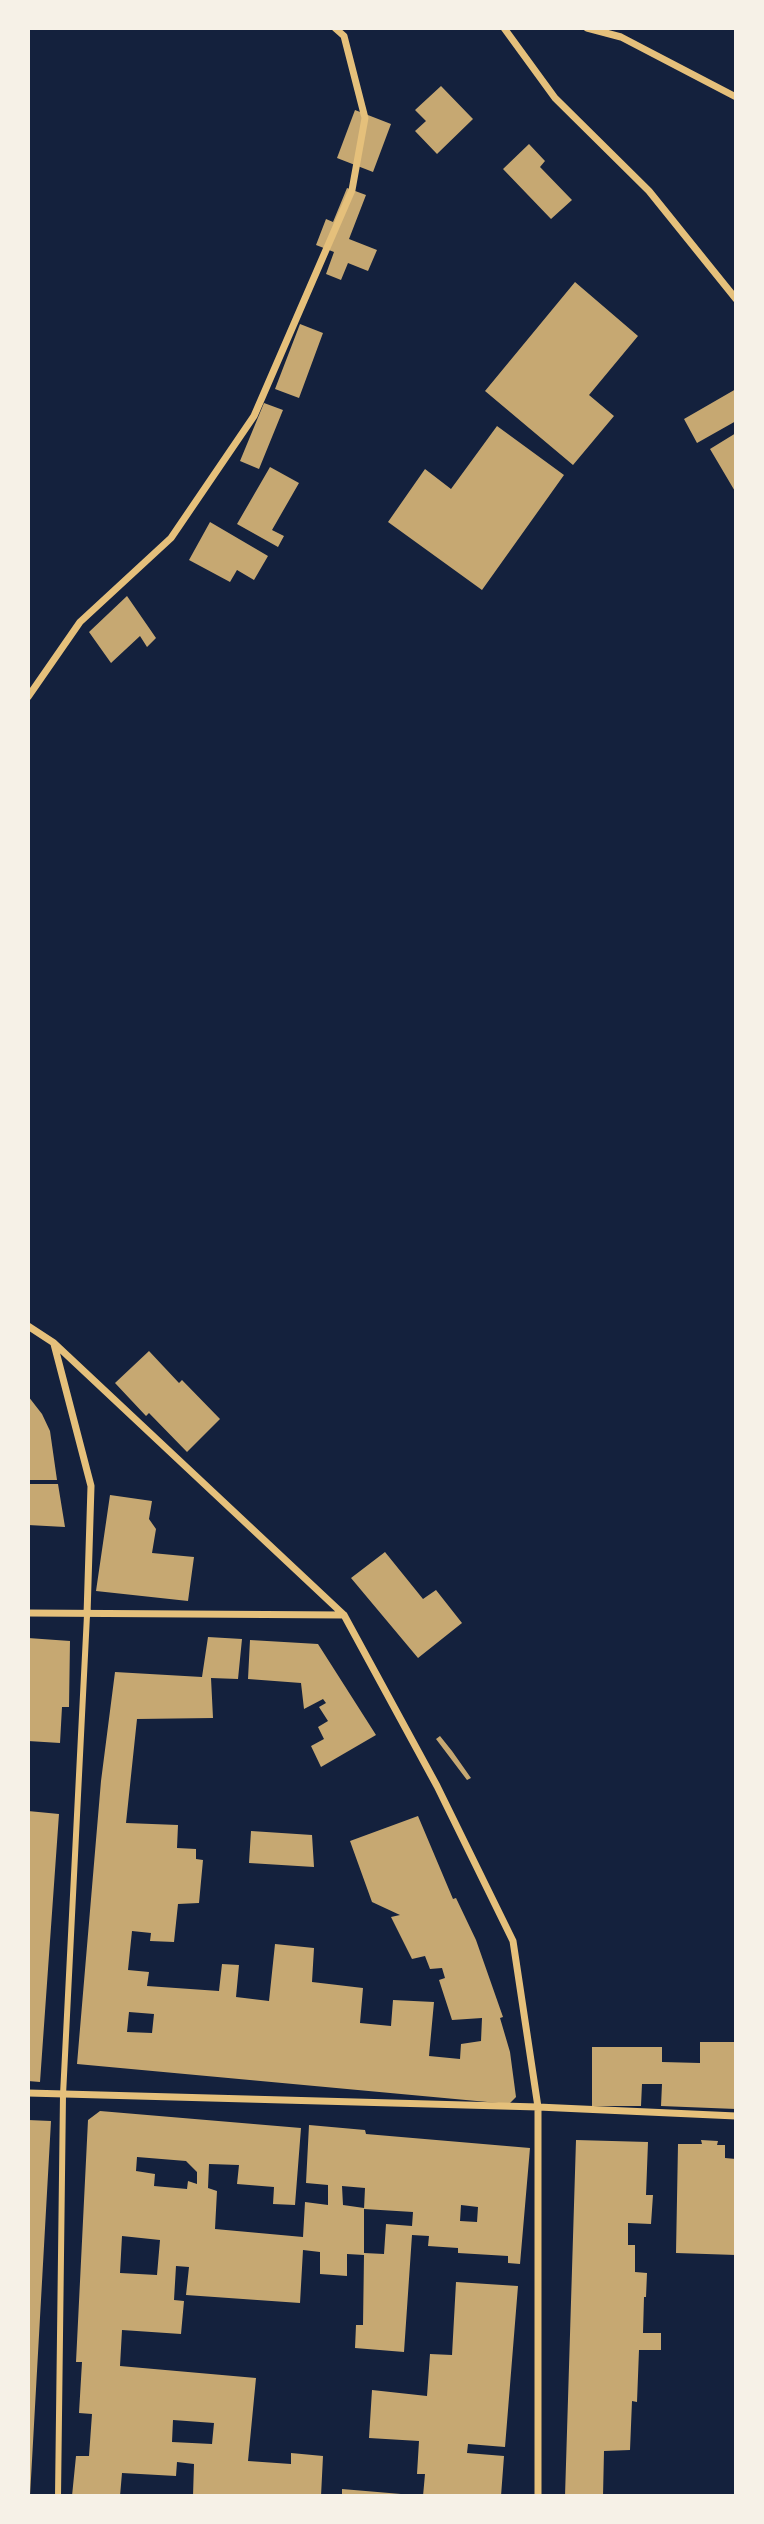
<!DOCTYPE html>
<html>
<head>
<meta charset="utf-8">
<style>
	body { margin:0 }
	#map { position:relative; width:764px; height:2524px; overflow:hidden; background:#14213d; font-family:"Roboto Serif",serif }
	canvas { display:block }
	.frame { position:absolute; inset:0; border:30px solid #f6f1e7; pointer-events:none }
</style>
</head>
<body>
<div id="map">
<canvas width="764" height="2524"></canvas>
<div class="frame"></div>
</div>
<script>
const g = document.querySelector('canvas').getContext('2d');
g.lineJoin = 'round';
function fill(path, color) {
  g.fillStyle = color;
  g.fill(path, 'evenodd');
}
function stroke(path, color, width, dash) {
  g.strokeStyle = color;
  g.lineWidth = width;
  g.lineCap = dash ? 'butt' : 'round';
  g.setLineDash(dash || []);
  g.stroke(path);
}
fill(new Path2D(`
	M 441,86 L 473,119 L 437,154 L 415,131 L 426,121 L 415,110 Z
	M 355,110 L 391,124 L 373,172 L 337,158 Z
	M 529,144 L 545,161 L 540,167 L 572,200 L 551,219 L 503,169 Z
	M 347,188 L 366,195 L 349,239 L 377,250 L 368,271 L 348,263 L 341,280 L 326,274 L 334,252 L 316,245 L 326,219 L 333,222 Z
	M 575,282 L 638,336 L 589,395 L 614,416 L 573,465 L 485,391 Z
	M 300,324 L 323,333 L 299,398 L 275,389 Z
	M 736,389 L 736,421 L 697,443 L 684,419 Z
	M 264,403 L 283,410 L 259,469 L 240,461 Z
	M 497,426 L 564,475 L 482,590 L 388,522 L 425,469 L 451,489 Z
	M 736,433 L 736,493 L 710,449 Z
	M 270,467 L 299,483 L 272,530 L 284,536 L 278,547 L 237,524 Z
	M 210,522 L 268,556 L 254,580 L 237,570 L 230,582 L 189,560 Z
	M 127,596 L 156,638 L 147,647 L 140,636 L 111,663 L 89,632 Z
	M 149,1351 L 179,1383 L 182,1380 L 220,1419 L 187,1452 L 149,1413 L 146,1416 L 115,1383 Z
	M 28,1396 L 42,1414 L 50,1431 L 57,1480 L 28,1480 Z
	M 28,1484 L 58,1484 L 65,1527 L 28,1525 Z
	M 110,1495 L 152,1501 L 149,1519 L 156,1529 L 152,1553 L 194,1557 L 188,1601 L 96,1591 Z
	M 385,1552 L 423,1599 L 436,1590 L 462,1623 L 418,1658 L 351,1578 Z
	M 208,1637 L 242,1639 L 238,1679 L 211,1678 L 213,1718 L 137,1719 L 126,1823 L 178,1825 L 177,1848 L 196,1849 L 196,1859 L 203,1860 L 199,1903 L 178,1904 L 174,1942 L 150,1941 L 151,1933 L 132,1931 L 128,1970 L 149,1972 L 147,1986 L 219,1991 L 222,1964 L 239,1965 L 236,1997 L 269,2001 L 275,1944 L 314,1948 L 312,1982 L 363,1988 L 360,2023 L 391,2026 L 393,2000 L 434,2002 L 429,2056 L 460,2059 L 461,2044 L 481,2041 L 482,2018 L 452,2020 L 439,1980 L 445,1978 L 442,1968 L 430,1969 L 425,1956 L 412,1959 L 391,1917 L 400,1915 L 372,1902 L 350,1841 L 418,1816 L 453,1899 L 456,1898 L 476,1940 L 503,2017 L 500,2018 L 510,2052 L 516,2097 L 509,2104 L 77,2064 L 101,1781 L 115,1672 L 202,1677 ZM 129,2012 L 154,2014 L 152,2033 L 127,2032 Z
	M 28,1638 L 70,1641 L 69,1707 L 62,1707 L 60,1743 L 28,1741 Z
	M 250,1640 L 318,1644 L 376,1735 L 321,1767 L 311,1746 L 324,1739 L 318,1727 L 328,1721 L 319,1707 L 326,1703 L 323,1699 L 304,1709 L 301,1683 L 248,1679 Z
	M 440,1736 L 452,1751 L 471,1778 L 467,1780 L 436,1739 Z
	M 28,1811 L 59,1814 L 40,2082 L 28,2081 Z
	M 251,1831 L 312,1835 L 314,1867 L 249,1863 Z
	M 700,2042 L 736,2042 L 736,2109 L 661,2106 L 662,2084 L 642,2084 L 641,2106 L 592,2106 L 592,2047 L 662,2047 L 662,2062 L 700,2063 Z
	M 100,2111 L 301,2128 L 295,2205 L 273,2204 L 274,2187 L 237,2184 L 239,2165 L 209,2164 L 208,2188 L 217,2191 L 215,2229 L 303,2237 L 305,2202 L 328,2205 L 328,2185 L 306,2183 L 309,2125 L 365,2130 L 366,2134 L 530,2148 L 520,2264 L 508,2263 L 508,2256 L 458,2253 L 458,2248 L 428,2246 L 429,2236 L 412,2235 L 404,2352 L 355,2348 L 356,2325 L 363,2325 L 364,2255 L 347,2254 L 347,2276 L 320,2274 L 320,2252 L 303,2250 L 300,2303 L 186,2295 L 189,2267 L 176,2266 L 174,2300 L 184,2301 L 181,2334 L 122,2330 L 120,2366 L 256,2378 L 248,2461 L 291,2464 L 291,2453 L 323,2456 L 321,2496 L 193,2496 L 194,2464 L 177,2462 L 176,2476 L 122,2473 L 120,2496 L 72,2496 L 76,2456 L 89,2456 L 92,2414 L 79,2413 L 82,2362 L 76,2362 L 88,2120 ZM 137,2157 L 186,2161 L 197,2172 L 197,2184 L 188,2181 L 187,2189 L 154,2186 L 155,2174 L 136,2171 ZM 342,2186 L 365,2188 L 364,2209 L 413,2212 L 412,2226 L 386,2224 L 384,2254 L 364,2253 L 364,2208 L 343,2205 ZM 461,2205 L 478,2207 L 477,2222 L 460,2221 ZM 122,2236 L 160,2240 L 157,2275 L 120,2273 ZM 173,2420 L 214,2423 L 212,2444 L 172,2442 Z
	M 28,2120 L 51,2121 L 30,2496 L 28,2496 Z
	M 576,2140 L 648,2142 L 646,2195 L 653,2195 L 651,2224 L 628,2223 L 628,2245 L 635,2245 L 635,2272 L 647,2273 L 646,2297 L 644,2297 L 643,2333 L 661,2333 L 661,2350 L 639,2350 L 637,2402 L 632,2401 L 630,2450 L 604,2451 L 603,2496 L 565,2496 Z
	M 701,2140 L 718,2141 L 717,2145 L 725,2145 L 725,2158 L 736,2159 L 736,2255 L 676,2253 L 678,2144 L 702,2144 Z
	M 456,2282 L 518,2286 L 505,2447 L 468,2444 L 467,2453 L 504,2456 L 501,2496 L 423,2496 L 425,2474 L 417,2474 L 419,2441 L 369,2438 L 372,2390 L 427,2396 L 430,2354 L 452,2355 Z
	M 342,2489 L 401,2494 L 401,2496 L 342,2496 Z`), '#c6a872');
stroke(new Path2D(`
	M 58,2496 L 63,2095 L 87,1615`), '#e5c07b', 6);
stroke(new Path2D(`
	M 504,28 L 555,98 L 649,191 L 736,299
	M 587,28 L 621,37 L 736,97
	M 28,697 L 80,622 L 171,538 L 254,416 L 352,190 L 365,118 L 344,36 L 335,28
	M 28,1326 L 54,1343 L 344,1615 L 437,1786 L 513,1941 L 538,2107 L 538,2496
	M 54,1344 L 91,1486 L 87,1615
	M 28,1613 L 344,1615
	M 28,2093 L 538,2107 L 736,2116`), '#e5c07b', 7);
</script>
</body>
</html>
